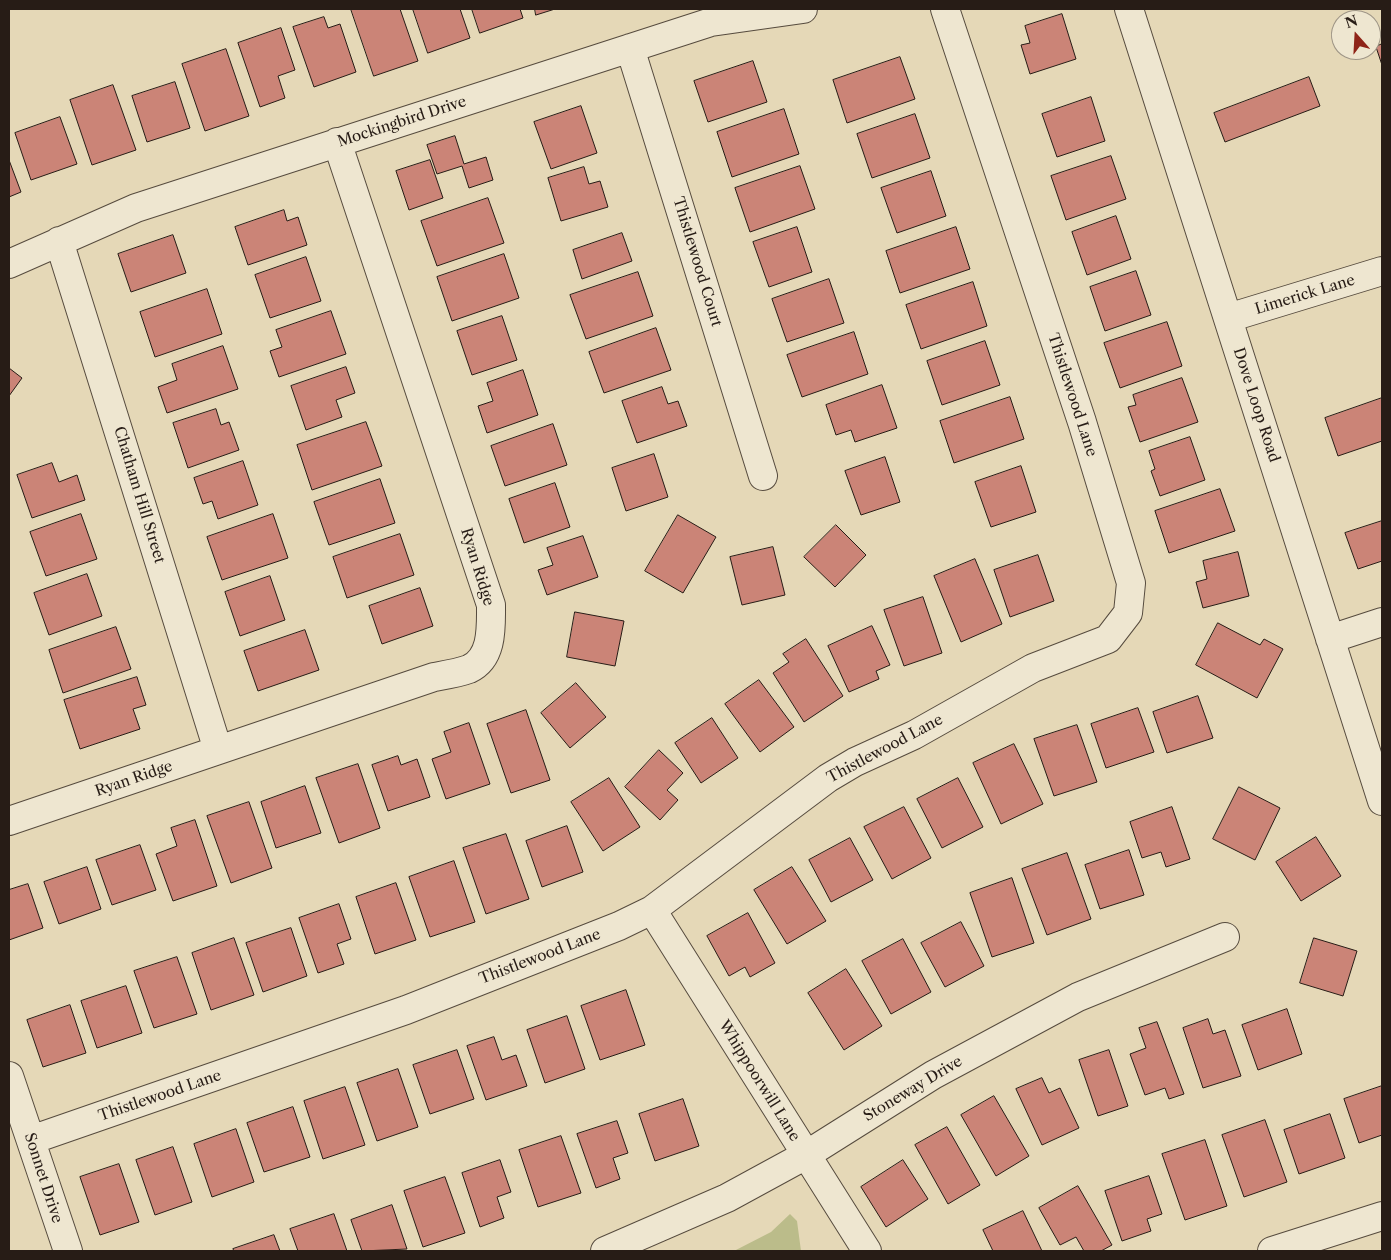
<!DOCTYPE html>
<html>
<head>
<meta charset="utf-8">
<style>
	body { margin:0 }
	#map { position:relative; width:1391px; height:1260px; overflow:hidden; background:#e5d8b7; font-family:"Libre Caslon Text",serif }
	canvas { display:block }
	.frame { position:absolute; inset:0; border:10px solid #271c16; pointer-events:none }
	.north { position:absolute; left:1331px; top:10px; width:50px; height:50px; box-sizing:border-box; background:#eee6d0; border:1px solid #9e9586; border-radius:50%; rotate:341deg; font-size:14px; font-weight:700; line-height:20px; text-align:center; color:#271c16 }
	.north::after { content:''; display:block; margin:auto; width:18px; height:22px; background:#8f2418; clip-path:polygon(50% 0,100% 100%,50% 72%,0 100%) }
</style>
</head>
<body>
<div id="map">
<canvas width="1391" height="1260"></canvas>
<div class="frame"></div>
<div class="north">N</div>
</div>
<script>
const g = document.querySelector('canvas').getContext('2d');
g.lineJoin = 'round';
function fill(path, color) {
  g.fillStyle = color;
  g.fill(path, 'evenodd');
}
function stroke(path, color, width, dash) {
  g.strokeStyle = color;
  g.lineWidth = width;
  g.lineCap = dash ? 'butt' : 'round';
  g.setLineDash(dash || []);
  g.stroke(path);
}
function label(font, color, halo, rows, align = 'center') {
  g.font = font + ' "Libre Caslon Text",serif';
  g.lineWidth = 4;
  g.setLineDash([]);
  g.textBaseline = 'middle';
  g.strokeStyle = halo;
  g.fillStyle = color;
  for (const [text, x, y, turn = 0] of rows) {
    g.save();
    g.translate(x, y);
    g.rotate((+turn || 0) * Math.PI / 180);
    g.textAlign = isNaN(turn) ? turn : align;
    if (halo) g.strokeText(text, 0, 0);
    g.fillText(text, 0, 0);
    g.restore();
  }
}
fill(new Path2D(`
	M 790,1214 L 797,1221 L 801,1251 L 734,1251 L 771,1232 Z`), '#bbbc8a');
const building = new Path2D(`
	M 351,9 L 400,9 L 418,61 L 374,76 Z
	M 413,9 L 460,9 L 470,38 L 428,53 Z
	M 472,9 L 520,9 L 523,18 L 480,33 Z
	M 535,9 L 555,9 L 536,15 Z
	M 1062,14 L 1076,59 L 1030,74 L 1021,45 L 1030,43 L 1025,26 Z
	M 324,17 L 328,28 L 340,24 L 356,72 L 314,87 L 293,27 Z
	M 281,28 L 295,70 L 278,76 L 285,98 L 260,107 L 238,43 Z
	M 1382,44 L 1382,65 L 1376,47 Z
	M 226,49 L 249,116 L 205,131 L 182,64 Z
	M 900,57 L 915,99 L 847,123 L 833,80 Z
	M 753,61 L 767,102 L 708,122 L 694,81 Z
	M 1309,77 L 1320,106 L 1225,142 L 1214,113 Z
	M 175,82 L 190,128 L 147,142 L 132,96 Z
	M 113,85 L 136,150 L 92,165 L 70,100 Z
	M 1091,97 L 1105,141 L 1057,157 L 1042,114 Z
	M 581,106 L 597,153 L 551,169 L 534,122 Z
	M 784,109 L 799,154 L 732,177 L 717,132 Z
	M 915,114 L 930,158 L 872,178 L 857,134 Z
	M 60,117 L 77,164 L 31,180 L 15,133 Z
	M 455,136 L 464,164 L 486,157 L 493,180 L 469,188 L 462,166 L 437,174 L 427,145 Z
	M 1111,156 L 1126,199 L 1066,220 L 1051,176 Z
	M 9,160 L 21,192 L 9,197 Z
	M 430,160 L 443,198 L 409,210 L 396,171 Z
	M 800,166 L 815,209 L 750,232 L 735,188 Z
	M 584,167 L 589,184 L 600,181 L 608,207 L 561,221 L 548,178 Z
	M 931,171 L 946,216 L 897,233 L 881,188 Z
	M 488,198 L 504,243 L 437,266 L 421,221 Z
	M 284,210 L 287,221 L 298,217 L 307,245 L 248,265 L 235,227 Z
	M 1116,216 L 1131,259 L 1087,275 L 1072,232 Z
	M 797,227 L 812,272 L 769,287 L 753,242 Z
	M 956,227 L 970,269 L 900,293 L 886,251 Z
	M 622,233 L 632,261 L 582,279 L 573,250 Z
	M 173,235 L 186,273 L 131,292 L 118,254 Z
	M 504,254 L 519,298 L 452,321 L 437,277 Z
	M 306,257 L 321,301 L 270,318 L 255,275 Z
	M 1136,271 L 1151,315 L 1105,331 L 1090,287 Z
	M 638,272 L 653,316 L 586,339 L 570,295 Z
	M 829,279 L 844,323 L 787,342 L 772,299 Z
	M 973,282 L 987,326 L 921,349 L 906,305 Z
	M 207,289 L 222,334 L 155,357 L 140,312 Z
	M 331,311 L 346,354 L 279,377 L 270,351 L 282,347 L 276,330 Z
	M 502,316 L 517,360 L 472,375 L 457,331 Z
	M 1167,322 L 1182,366 L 1120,388 L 1104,343 Z
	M 656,328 L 671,370 L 604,393 L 589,352 Z
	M 854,332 L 868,374 L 802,397 L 787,355 Z
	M 985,341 L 1000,385 L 942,405 L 927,361 Z
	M 223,346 L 238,389 L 167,413 L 158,387 L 177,380 L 172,364 Z
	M 346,367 L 355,393 L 336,400 L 342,417 L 306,430 L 291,386 Z
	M 9,368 L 22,378 L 9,396 Z
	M 523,370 L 538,415 L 487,433 L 478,406 L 493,401 L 487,383 Z
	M 1182,378 L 1198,422 L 1140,442 L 1128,407 L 1136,405 L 1133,395 Z
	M 882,385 L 897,428 L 855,442 L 851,430 L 836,435 L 826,405 Z
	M 662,387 L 668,404 L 678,401 L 687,426 L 637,443 L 622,401 Z
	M 1010,397 L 1024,439 L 954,463 L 940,421 Z
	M 1382,398 L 1382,441 L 1338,456 L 1325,418 Z
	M 216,409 L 221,425 L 229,422 L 239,450 L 188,468 L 173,423 Z
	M 366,422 L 382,466 L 312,490 L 297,445 Z
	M 553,424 L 567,465 L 505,486 L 491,446 Z
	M 1190,437 L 1205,480 L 1160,496 L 1151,471 L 1155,469 L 1149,451 Z
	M 654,454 L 668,497 L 626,511 L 612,468 Z
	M 885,457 L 900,502 L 861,515 L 845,471 Z
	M 243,461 L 258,505 L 218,519 L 212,501 L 203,504 L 194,478 Z
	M 52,463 L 59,482 L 77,475 L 85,500 L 32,518 L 17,475 Z
	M 1021,466 L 1036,512 L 991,527 L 975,482 Z
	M 380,479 L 395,523 L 329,545 L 314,502 Z
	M 555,483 L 570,527 L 524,543 L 509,499 Z
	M 1220,489 L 1235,531 L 1169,553 L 1155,511 Z
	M 81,514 L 97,559 L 46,576 L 30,532 Z
	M 273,514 L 288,558 L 222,580 L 207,537 Z
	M 678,515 L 716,537 L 683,593 L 645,571 Z
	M 1382,521 L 1382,561 L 1358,569 L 1345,533 Z
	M 836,525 L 866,555 L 835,587 L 804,557 Z
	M 400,534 L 414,575 L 347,598 L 333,557 Z
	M 583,536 L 598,577 L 547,595 L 538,570 L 553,565 L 547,548 Z
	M 773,547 L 785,595 L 742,605 L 730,557 Z
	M 1238,552 L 1249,596 L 1203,608 L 1196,582 L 1207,579 L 1203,561 Z
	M 1038,555 L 1054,601 L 1010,617 L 994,570 Z
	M 975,559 L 1002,624 L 961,642 L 934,576 Z
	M 87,574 L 102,616 L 49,635 L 34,593 Z
	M 270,576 L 285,620 L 240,636 L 225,592 Z
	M 420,588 L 433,626 L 382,644 L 369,606 Z
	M 923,597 L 942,653 L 904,666 L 884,610 Z
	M 575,612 L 624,621 L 615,666 L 567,657 Z
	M 1218,623 L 1260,645 L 1264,639 L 1283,649 L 1257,698 L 1196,665 Z
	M 872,626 L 890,665 L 876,671 L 879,679 L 849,692 L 828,646 Z
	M 116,627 L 131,669 L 63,693 L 49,650 Z
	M 305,630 L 319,670 L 258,691 L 244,651 Z
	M 806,639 L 843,696 L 804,722 L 773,673 L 789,662 L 783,654 Z
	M 137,677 L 146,705 L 133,709 L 140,729 L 80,749 L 64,700 Z
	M 759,680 L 794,727 L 760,752 L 725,704 Z
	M 576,683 L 606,717 L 570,748 L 541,713 Z
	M 1198,696 L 1213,738 L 1167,753 L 1153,712 Z
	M 1138,708 L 1154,752 L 1106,768 L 1091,724 Z
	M 526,710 L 550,780 L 511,793 L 487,724 Z
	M 712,718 L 738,758 L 701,783 L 675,743 Z
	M 469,723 L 490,784 L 446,799 L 432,759 L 451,752 L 444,732 Z
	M 1077,725 L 1097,782 L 1054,796 L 1034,739 Z
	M 1014,744 L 1043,804 L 1001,824 L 973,763 Z
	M 659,750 L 683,773 L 667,790 L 678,800 L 660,820 L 625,787 Z
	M 398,756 L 401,765 L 417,759 L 430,797 L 388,811 L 372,765 Z
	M 358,764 L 380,828 L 339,843 L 316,778 Z
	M 609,778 L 640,827 L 603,851 L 571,802 Z
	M 958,778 L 983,827 L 942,848 L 917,799 Z
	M 305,786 L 321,833 L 276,848 L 261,802 Z
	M 1239,787 L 1280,808 L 1255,860 L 1213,839 Z
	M 249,802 L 272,868 L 231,883 L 207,816 Z
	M 904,807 L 931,858 L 892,879 L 864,827 Z
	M 1172,807 L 1190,859 L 1166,867 L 1161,852 L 1142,858 L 1130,822 Z
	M 195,820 L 217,886 L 173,901 L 156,854 L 177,846 L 171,828 Z
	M 567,826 L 583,872 L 542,887 L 526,841 Z
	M 506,834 L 529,899 L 486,914 L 463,848 Z
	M 1316,837 L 1341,876 L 1301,901 L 1276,862 Z
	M 850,838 L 873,880 L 831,902 L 809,860 Z
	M 140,845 L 156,890 L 112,905 L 96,860 Z
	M 1129,850 L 1144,895 L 1100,909 L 1085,865 Z
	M 1067,853 L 1091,919 L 1047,935 L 1022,869 Z
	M 454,861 L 475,922 L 430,937 L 409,877 Z
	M 87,867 L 101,909 L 59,924 L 44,882 Z
	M 792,867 L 826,921 L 787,944 L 754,890 Z
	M 1012,878 L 1034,943 L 992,957 L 970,893 Z
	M 396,883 L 416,940 L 375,954 L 356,897 Z
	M 28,884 L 43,928 L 9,940 L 9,890 Z
	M 339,904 L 351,939 L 337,944 L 344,964 L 318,973 L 299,918 Z
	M 748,913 L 775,963 L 750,977 L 745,967 L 729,976 L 707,936 Z
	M 961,922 L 984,966 L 945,987 L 921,943 Z
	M 291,928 L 307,976 L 263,992 L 246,943 Z
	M 234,938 L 254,995 L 211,1010 L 192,953 Z
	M 1314,938 L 1357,951 L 1343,996 L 1300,983 Z
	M 903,939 L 931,992 L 891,1014 L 862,961 Z
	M 177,957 L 197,1014 L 154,1028 L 134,971 Z
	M 846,969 L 882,1026 L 844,1050 L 808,993 Z
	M 126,986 L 142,1033 L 97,1048 L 81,1001 Z
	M 626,990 L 645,1045 L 600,1060 L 581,1006 Z
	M 70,1005 L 86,1053 L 43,1067 L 27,1020 Z
	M 1287,1009 L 1302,1054 L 1258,1070 L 1242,1025 Z
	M 567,1016 L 585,1069 L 545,1083 L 527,1030 Z
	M 1208,1019 L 1213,1034 L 1225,1030 L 1241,1076 L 1203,1088 L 1183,1028 Z
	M 1157,1022 L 1184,1094 L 1169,1099 L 1165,1088 L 1145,1095 L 1130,1054 L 1146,1048 L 1139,1028 Z
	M 494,1037 L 502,1060 L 516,1055 L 527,1086 L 486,1100 L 467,1046 Z
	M 457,1050 L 474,1099 L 430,1114 L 413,1065 Z
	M 1109,1050 L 1128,1106 L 1098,1116 L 1079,1060 Z
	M 398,1069 L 418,1127 L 377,1141 L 357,1083 Z
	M 1042,1078 L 1049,1093 L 1060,1088 L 1079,1128 L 1042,1145 L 1016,1089 Z
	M 1382,1086 L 1382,1135 L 1359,1143 L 1344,1099 Z
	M 345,1087 L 365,1145 L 323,1159 L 304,1101 Z
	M 994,1096 L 1029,1156 L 996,1176 L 961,1115 Z
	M 683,1099 L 699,1146 L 655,1161 L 639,1114 Z
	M 293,1107 L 310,1157 L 264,1172 L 247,1123 Z
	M 1330,1114 L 1345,1158 L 1299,1174 L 1284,1130 Z
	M 1265,1120 L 1287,1182 L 1244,1197 L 1222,1135 Z
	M 617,1121 L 628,1153 L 613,1158 L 620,1179 L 596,1188 L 577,1134 Z
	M 947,1127 L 980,1185 L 948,1204 L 915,1145 Z
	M 236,1129 L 254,1182 L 212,1197 L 194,1144 Z
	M 561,1136 L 581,1193 L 538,1207 L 519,1150 Z
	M 1205,1140 L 1227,1206 L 1185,1220 L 1162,1154 Z
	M 173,1147 L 192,1202 L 155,1215 L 136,1160 Z
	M 500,1160 L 511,1192 L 497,1197 L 504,1218 L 480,1227 L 462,1173 Z
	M 903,1160 L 928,1199 L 886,1227 L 861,1187 Z
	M 119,1164 L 139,1222 L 100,1235 L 80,1177 Z
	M 1149,1176 L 1162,1214 L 1147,1219 L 1151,1231 L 1122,1241 L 1105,1191 Z
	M 445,1177 L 465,1233 L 423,1247 L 404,1191 Z
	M 1078,1186 L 1112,1245 L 1101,1251 L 1084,1251 L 1076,1237 L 1060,1245 L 1039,1208 Z
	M 392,1205 L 407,1249 L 362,1251 L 351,1220 Z
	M 1023,1211 L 1042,1251 L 993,1251 L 983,1230 Z
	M 334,1214 L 347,1251 L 298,1251 L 290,1229 Z
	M 274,1235 L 280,1251 L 234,1251 L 233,1249 Z`);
fill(building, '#cb8477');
stroke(building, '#271c16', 1);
const minor = new Path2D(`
	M 1129,9 L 1382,801
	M 630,48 L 763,476
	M 59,241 L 218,750
	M 9,264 L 136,208 L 711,22 L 803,9
	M 1228,318 L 1382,271
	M 1330,639 L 1382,622
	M 9,821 L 434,677 C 445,675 458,673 469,669 C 493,658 491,627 491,605 L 337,142
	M 652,910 L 867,1251
	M 9,1076 L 68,1251
	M 31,1140 L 406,1010 L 619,926 L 652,910 L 828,778 L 855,762 L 914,735 L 1033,668 L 1108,639 L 1128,613 L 1131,583 L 1082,422 L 945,9
	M 605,1251 L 727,1198 L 806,1155 L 933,1075 L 1078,997 L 1225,937
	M 1272,1251 L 1382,1216`);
stroke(minor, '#564b3e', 30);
stroke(minor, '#eee6d0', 28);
label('15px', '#271c16', '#eee6d0', [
	["Mockingbird Drive",402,122,-18],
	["Thistlewood Court",697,262,73],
	["Limerick Lane",1305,295,-17],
	["Thistlewood Lane",1072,395,72],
	["Dove Loop Road",1256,405,72],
	["Chatham Hill Street",139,495,73],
	["Ryan Ridge",477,567,73],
	["Thistlewood Lane",885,749,-28],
	["Ryan Ridge",134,779,-19],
	["Thistlewood Lane",540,957,-21],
	["Whippoorwill Lane",759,1081,58],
	["Stoneway Drive",913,1089,-31],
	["Thistlewood Lane",160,1096,-19],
	["Sonnet Drive",43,1178,72]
]);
</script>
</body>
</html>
